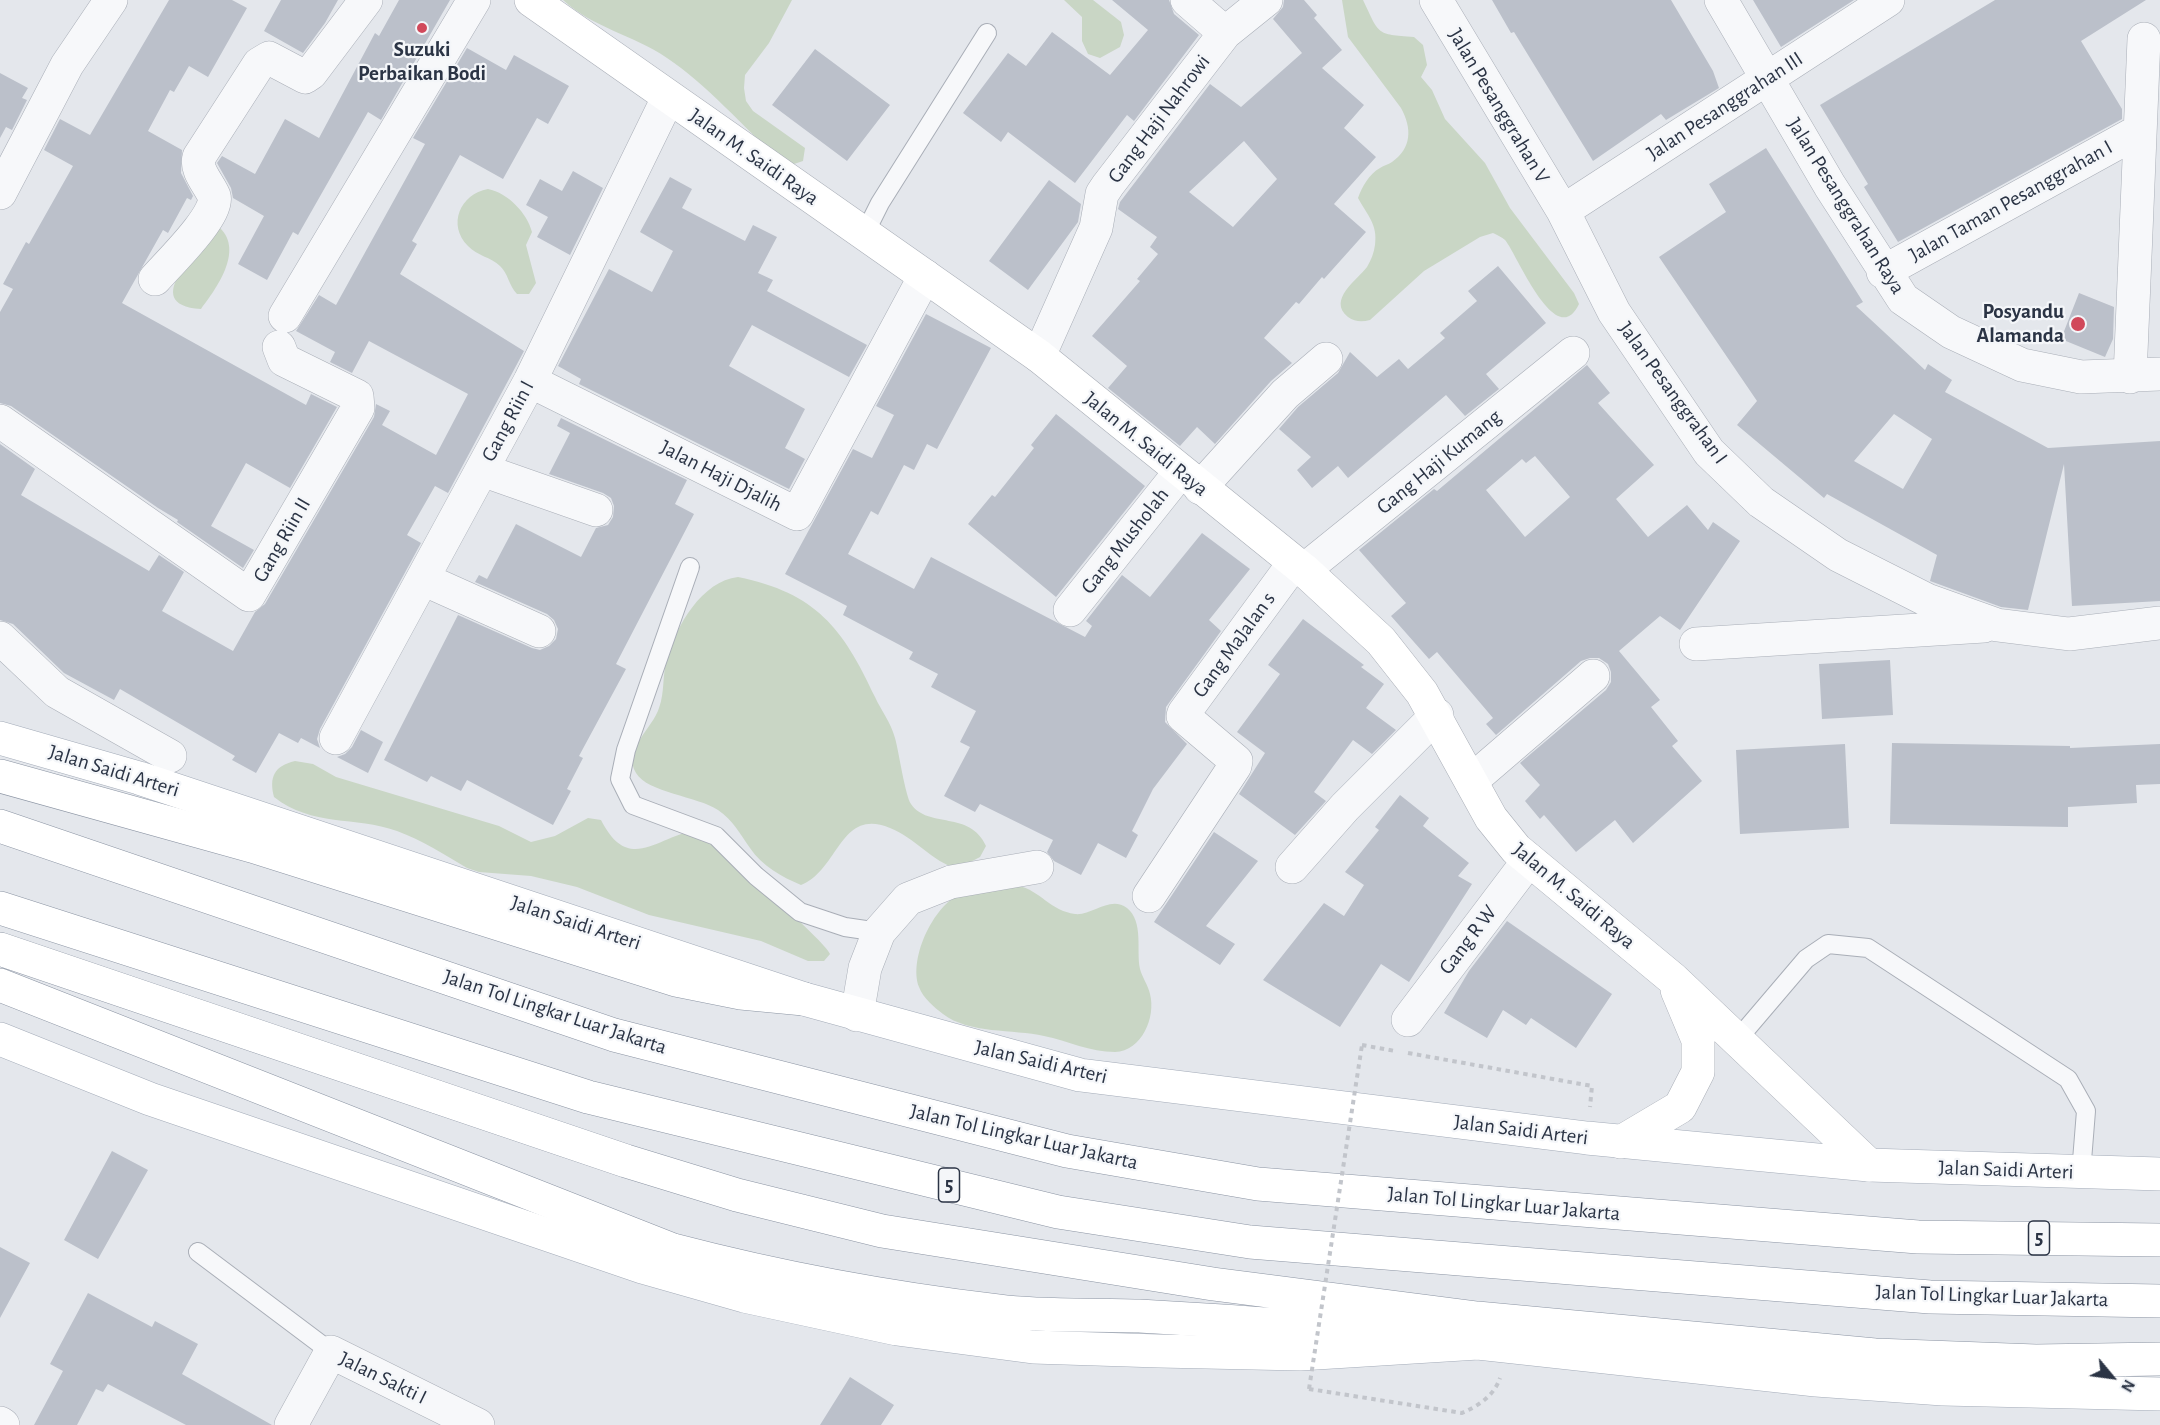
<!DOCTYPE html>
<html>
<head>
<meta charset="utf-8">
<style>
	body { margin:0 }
	#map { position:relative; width:2160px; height:1425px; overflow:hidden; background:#e4e7ec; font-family:"Alegreya Sans",sans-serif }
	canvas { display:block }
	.north { position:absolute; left:2082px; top:1347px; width:60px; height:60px; -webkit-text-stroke:4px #f4f6f9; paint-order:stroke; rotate:119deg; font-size:16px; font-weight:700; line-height:24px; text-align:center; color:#2b3445 }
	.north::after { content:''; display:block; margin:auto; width:21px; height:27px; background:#2b3445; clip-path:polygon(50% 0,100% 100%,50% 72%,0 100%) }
</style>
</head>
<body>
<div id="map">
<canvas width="2160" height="1425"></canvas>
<div class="north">N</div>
</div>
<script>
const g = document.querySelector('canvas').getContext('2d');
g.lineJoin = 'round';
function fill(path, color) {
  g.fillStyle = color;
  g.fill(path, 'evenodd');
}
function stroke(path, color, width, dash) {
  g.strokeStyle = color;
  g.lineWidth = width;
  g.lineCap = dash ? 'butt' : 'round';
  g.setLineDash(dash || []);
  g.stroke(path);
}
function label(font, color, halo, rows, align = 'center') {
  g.font = font + ' "Alegreya Sans",sans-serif';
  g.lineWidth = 4.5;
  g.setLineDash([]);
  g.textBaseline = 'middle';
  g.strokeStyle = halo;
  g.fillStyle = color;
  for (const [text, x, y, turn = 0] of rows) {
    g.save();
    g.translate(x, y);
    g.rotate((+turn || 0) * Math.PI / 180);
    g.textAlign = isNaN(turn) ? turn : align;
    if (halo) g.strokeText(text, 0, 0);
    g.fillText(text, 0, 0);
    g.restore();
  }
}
fill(new Path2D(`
	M 563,0 L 792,0 L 769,43 L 745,75 L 744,88 L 746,101 L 753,111 L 805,148 L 803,161 L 791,165 L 779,160 C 745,128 705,83 667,58 C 634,35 593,28 563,0 Z
	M 1064,0 L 1093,0 L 1116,18 L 1121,22 L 1124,35 L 1120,47 L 1100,58 L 1088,54 L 1082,41 L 1082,17 Z
	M 1342,0 L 1363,0 C 1380,35 1375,34 1414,37 L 1423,45 L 1427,65 L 1421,77 L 1432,90 L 1445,119 L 1485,163 L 1510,208 L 1574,293 L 1579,304 C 1556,353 1516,252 1505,240 C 1502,237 1497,235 1493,233 L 1480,237 L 1424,271 L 1370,320 C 1362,322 1355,322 1348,317 C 1327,300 1357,280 1367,267 C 1371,260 1374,253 1375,245 C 1378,224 1367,215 1358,198 C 1362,187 1369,174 1380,168 C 1384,165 1388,165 1392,162 C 1412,148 1412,128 1401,108 L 1348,37 Z
	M 488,189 C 508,193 527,213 532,232 L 526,245 L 536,283 L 529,294 L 517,294 C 509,286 508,273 500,266 C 491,257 477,256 468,246 C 447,225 460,194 488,189 Z
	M 220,228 C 244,251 216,289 201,309 C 136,305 203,246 220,228 Z
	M 738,577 C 816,593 843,628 875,697 C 881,710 891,723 895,738 C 899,752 905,795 911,804 C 928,829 970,810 986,846 L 980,857 L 957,869 C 932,861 915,838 890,828 C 840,807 839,870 801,885 C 782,877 762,866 750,848 C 740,834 733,820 718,810 C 697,796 648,793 636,773 C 622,750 653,728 659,708 C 665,692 662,675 667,659 C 676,626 702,581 738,577 Z
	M 295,761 L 313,764 L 336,777 L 499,826 L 531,842 L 555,836 L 588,818 L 601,820 C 629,875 657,836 697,830 C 715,846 828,943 830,954 L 824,961 L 808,961 L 761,941 L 649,915 L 577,887 L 531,876 L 479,872 L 467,868 C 445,855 422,840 397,831 C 355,816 312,827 274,797 C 269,777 274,766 295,761 Z
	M 1019,886 C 1039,890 1051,911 1075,914 C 1092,916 1110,895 1127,908 C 1144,922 1136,950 1140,969 C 1142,977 1148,985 1150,994 C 1156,1017 1142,1051 1115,1052 C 1090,1052 1068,1041 1044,1036 C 1013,1029 969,1034 943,1014 C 934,1007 923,998 919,987 C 908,958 935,901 965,892 C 982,887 1002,888 1019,886 Z`), '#c9d6c5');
fill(new Path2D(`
	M 169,0 L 232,0 L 247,8 L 208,77 L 189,66 L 174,92 L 170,90 L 148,131 L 182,150 L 181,173 L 193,196 L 191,200 L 187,198 L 168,233 L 163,230 L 122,303 L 306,405 L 311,394 L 337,407 L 290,488 L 246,463 L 211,526 L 254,550 L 243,568 L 177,522 L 178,520 L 158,508 L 11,406 L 0,403 L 0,312 L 13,289 L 3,284 L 26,242 L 29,244 L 73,166 L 44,150 L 60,119 L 90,135 Z
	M 281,0 L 338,0 L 325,23 L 303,53 L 264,31 Z
	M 399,0 L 450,0 L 381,120 L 368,112 L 298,235 L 293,232 L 267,280 L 238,264 L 264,216 L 233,198 L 231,188 L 217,163 L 222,156 L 255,174 L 285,119 L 319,138 L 375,33 L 379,36 Z
	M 1112,0 L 1169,0 L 1174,14 L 1199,35 L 1134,121 L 1127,115 L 1075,183 L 1008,132 L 1001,142 L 963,113 L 1008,53 L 1026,66 L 1052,32 L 1110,75 L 1148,30 Z
	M 1284,0 L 1304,0 L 1317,15 L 1314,18 L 1342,50 L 1322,68 L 1364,105 L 1344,128 L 1376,157 L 1334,204 L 1366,232 L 1324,279 L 1322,277 L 1299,304 L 1296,302 L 1264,338 L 1292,363 L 1271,381 L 1215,444 L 1197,427 L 1180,446 L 1108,388 L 1127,366 L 1092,336 L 1140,281 L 1137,279 L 1158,254 L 1150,247 L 1157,237 L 1118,209 L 1120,202 L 1210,84 L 1241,107 L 1302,53 L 1273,19 L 1283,7 ZM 1244,141 L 1277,179 L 1233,227 L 1189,192 Z
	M 1492,0 L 1671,0 L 1713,71 L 1719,88 L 1666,120 L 1661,114 L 1593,161 L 1514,32 L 1511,33 Z
	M 1753,0 L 1854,0 L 1781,47 Z
	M 1995,0 L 2146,0 L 2081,41 L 2122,109 L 2122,119 L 1898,242 L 1864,187 L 1868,184 L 1820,105 Z
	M 467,48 L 506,70 L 514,55 L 569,86 L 548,124 L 537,118 L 503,179 L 460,155 L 412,241 L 417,244 L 400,274 L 524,351 L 448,493 L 435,486 L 407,535 L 421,543 L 320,729 L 317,739 L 320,748 L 301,738 L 298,743 L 279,733 L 256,773 L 232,760 L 235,756 L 120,689 L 114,700 L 64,673 L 13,624 L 0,620 L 0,444 L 35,469 L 21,495 L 149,571 L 159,555 L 184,572 L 162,611 L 233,651 L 255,612 L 265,604 L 374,417 L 376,404 L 390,411 L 382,425 L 436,455 L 468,394 L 369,341 L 352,373 L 330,362 L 335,352 L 296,331 L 319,295 L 336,305 L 425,144 L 413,138 Z
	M 815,49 L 890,105 L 847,161 L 772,105 Z
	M 0,73 L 28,88 L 22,98 L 27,100 L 12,130 L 6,127 L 0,138 Z
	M 1766,148 L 1863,302 L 1856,306 L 1925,370 L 1928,364 L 1952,380 L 1945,392 L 2048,448 L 2160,441 L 2160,601 L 2072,606 L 2064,464 L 2028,610 L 2001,607 L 1930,581 L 1937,555 L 1827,494 L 1824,498 L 1737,425 L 1757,401 L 1659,257 L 1726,212 L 1709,184 ZM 1894,414 L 1932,439 L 1903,489 L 1854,461 Z
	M 573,171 L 603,188 L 570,255 L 537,237 L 548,217 L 526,205 L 540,179 L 562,191 Z
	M 670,177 L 692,189 L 682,208 L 745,241 L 753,225 L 777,237 L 758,273 L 773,280 L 767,291 L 867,345 L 849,377 L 752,325 L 729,366 L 805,409 L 785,448 L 805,459 L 789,489 L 579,384 L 581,379 L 558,366 L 609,269 L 652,292 L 673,251 L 640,232 Z
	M 1049,180 L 1081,204 L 1078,222 L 1028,290 L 989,261 Z
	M 1498,266 L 1546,323 L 1486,374 L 1499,389 L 1465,416 L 1446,395 L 1348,478 L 1338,466 L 1312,488 L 1297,470 L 1311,457 L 1279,429 L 1298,407 L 1338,373 L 1350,352 L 1377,377 L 1399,359 L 1408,369 L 1445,338 L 1440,333 L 1477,301 L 1468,291 Z
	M 2079,293 L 2114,307 L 2113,339 L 2105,357 L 2061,339 Z
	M 926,314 L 991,348 L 937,449 L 927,444 L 914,470 L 904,465 L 878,515 L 871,511 L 848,554 L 914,589 L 931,557 L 1085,637 L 1092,626 L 1086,621 L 1122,575 L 1150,597 L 1202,533 L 1250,569 L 1209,620 L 1221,631 L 1166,707 L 1165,722 L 1187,744 L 1153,789 L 1132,831 L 1138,835 L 1126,858 L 1098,843 L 1081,875 L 1054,861 L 1047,852 L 1053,840 L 980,804 L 975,812 L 944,796 L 970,747 L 960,742 L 976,711 L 931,687 L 938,674 L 909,659 L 913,652 L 843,615 L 847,606 L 785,574 L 853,449 L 872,458 L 894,415 L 876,406 Z
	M 1587,365 L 1610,393 L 1598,403 L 1654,465 L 1616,499 L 1648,537 L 1687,505 L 1708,530 L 1713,522 L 1740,541 L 1680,630 L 1660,616 L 1619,651 L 1660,700 L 1651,707 L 1678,741 L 1672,746 L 1702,781 L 1633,843 L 1615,820 L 1576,852 L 1544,815 L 1540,819 L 1525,801 L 1540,785 L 1520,763 L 1606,690 L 1611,682 L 1611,672 L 1608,664 L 1599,658 L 1590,658 L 1581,661 L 1496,735 L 1486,724 L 1493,718 L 1437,652 L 1429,659 L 1391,616 L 1406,603 L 1359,550 L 1434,489 L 1437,491 ZM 1535,456 L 1570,497 L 1525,537 L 1486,490 L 1522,459 L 1526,463 Z
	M 1056,414 L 1145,486 L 1056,597 L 968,524 L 992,495 L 995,497 L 1034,448 L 1031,445 Z
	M 561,418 L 687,480 L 675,504 L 694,514 L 616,664 L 626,669 L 579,756 L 583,758 L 567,789 L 571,791 L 553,825 L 467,780 L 461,791 L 431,776 L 427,782 L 384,760 L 458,615 L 532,648 L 540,650 L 549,646 L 556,639 L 558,629 L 554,620 L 547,614 L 475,582 L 479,575 L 487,579 L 516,524 L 581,557 L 596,528 L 608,525 L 613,517 L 614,506 L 611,498 L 603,493 L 549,474 L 570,433 L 557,426 Z
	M 1303,619 L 1364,665 L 1361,667 L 1384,684 L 1366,708 L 1396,730 L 1372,754 L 1353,740 L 1314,792 L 1326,801 L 1295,835 L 1239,794 L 1265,753 L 1237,732 L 1280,674 L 1268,665 Z
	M 1890,660 L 1893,715 L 1822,719 L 1819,664 Z
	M 361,730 L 383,742 L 368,773 L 337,757 L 345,754 L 352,747 Z
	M 1892,743 L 2070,746 L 2070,748 L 2160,744 L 2160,784 L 2136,785 L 2137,803 L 2068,807 L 2068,827 L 1890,824 Z
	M 1845,744 L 1849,828 L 1740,834 L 1736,750 Z
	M 1400,795 L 1429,818 L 1423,826 L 1469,863 L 1458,876 L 1472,884 L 1409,982 L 1381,964 L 1340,1027 L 1263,980 L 1324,903 L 1344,916 L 1364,885 L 1345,872 L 1379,830 L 1375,827 Z
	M 1214,832 L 1258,861 L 1206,926 L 1235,944 L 1220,965 L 1154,922 Z
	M 1507,921 L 1612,994 L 1576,1048 L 1531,1018 L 1526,1025 L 1503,1010 L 1487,1038 L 1444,1013 L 1469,971 Z
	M 112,1151 L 148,1170 L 98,1259 L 64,1240 Z
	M 0,1247 L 30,1263 L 0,1318 Z
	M 88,1293 L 152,1327 L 155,1321 L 198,1344 L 182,1374 L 272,1425 L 186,1425 L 108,1384 L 103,1392 L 96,1389 L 77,1425 L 34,1425 L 63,1371 L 50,1364 Z
	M 850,1377 L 894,1405 L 881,1425 L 820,1425 Z`), '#bbc0ca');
const lane = new Path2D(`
	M 865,233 L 880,203 L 987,33
	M 690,567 L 626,750 L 620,779 L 633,805 L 716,836 L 756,876 L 800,912 L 845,927 L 879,932
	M 1737,1040 L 1806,959 L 1828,944 L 1868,948 L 2068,1079 L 2086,1111 L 2081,1173
	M 198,1252 L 331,1352`);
const street = new Path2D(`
	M 1187,0 L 1225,33
	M 1436,0 L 1563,211 L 1614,312 L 1709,452 L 1761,502 L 1838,555 L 1927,600 L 1997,625 L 2069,634 L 2160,623
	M 1721,0 L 1830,186 L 1903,299 L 1951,332 L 2022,365 L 2081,377 L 2160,374
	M 0,193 L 67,65 L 111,0
	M 1563,211 L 1888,0
	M 1883,272 L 2139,131
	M 155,279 C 168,264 220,214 214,196 C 209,184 195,170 199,157 L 259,64 L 269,58 L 305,77 L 311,73 L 366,0
	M 285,316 L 474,0
	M 1039,356 L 1096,228 L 1102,194 L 1108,185 L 1225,33 L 1266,0
	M 2130,377 L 2144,39
	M 530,381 L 797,514 L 925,276
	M 0,421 L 249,595 L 358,408 L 357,396 L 284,360 L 279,347
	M 482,470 L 596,510
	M 1200,488 L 1285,394 L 1326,359
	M 1304,570 L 1573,353
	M 423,579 L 539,631
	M 1070,610 L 1180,472
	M 0,638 L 57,692 L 170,756
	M 1696,644 L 1984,626
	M 336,738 L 530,381 L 668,98
	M 1471,781 L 1593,676
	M 1292,867 L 1345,807 L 1437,715
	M 1149,896 L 1235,766 L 1236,761 L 1183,716 L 1184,713 L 1294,563
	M 857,1015 L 865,968 L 879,932 L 908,899 L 951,882 L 1037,867
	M 1408,1020 L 1529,860
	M 0,1423 L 3,1425
	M 291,1425 L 331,1352 L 478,1425`);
const secondary = new Path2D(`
	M 531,0 L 1039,356 L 1304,570 L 1381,641 L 1422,693 L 1491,818 L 1516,849 L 1673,979 L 1869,1165
	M 1621,1142 L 1680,1107 L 1698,1072 L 1698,1040 L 1677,990`);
const primary = new Path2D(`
	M 0,738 L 139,778 L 804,999 L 1080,1075 L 1587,1138 L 1869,1165 L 2160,1174
	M 0,1039 L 150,1099 L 642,1267 L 744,1296 L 897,1329 L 1033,1347 L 1159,1351 L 1300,1354 L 1478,1343 L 1816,1380 L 1943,1389 L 2160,1394`);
const highway = new Path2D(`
	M 0,776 L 252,846 L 676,980 L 741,993 L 804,999
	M 0,826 L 614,1035 L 1067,1151 L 1258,1184 L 1918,1237 L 2160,1240
	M 0,908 L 588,1097 L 1058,1212 L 1250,1242 L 1930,1297 L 2160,1301
	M 0,949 L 626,1161 L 737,1195 L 882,1231 L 1213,1284 L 1477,1318 L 1875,1355 L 2036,1361 L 2160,1359
	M 0,985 L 673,1250 C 780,1278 888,1298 998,1311 C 1044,1317 1092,1314 1139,1316 C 1252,1322 1365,1331 1478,1343`);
stroke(lane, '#a9aeb7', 20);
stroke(street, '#a9aeb7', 34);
stroke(secondary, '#a9aeb7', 34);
stroke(primary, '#a3abb8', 34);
stroke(highway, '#8b94a3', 34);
stroke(new Path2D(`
	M 1362,1045 L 1395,1051
	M 1408,1053 L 1592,1086 L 1590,1107
	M 1309,1389 L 1462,1413 C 1478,1406 1494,1396 1500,1378`), '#c2c5cb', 4, [4.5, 4.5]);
stroke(lane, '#f7f8fa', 18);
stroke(street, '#f7f8fa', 33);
stroke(secondary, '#fff', 33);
stroke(primary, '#fff', 33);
stroke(highway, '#fff', 33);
stroke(new Path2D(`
	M 1309,1389 L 1362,1045`), '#c2c5cb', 4, [4.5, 4.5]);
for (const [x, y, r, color] of [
	[422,28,6,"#d1495b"],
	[2078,324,8,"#d1495b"]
]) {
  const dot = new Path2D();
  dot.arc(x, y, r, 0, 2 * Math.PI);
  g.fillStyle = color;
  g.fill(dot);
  stroke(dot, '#f4f6f9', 2);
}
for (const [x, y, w] of [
	[949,1185,21],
	[2039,1238,21]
]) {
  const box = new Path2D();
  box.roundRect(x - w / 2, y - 17, w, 34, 4.5);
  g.fillStyle = '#f4f6f9';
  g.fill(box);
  stroke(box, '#2b3445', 1.5);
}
label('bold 20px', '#2b3445', null, [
	["5",949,1185],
	["5",2039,1238]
]);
label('bold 21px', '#2b3445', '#f4f6f9', [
	["Suzuki",422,50],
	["Perbaikan Bodi",422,74],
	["Posyandu",2064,312,"right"],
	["Alamanda",2064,336,"right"]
]);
label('21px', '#2b3445', '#f4f6f9', [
	["Jalan Pesanggrahan V",1499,106,59],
	["Jalan Pesanggrahan III",1725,106,-33],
	["Gang Haji Nahrowi",1159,119,-53],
	["Jalan M. Saidi Raya",754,157,35],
	["Jalan Taman Pesanggrahan I",2011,201,-29],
	["Jalan Pesanggrahan Raya",1846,206,58],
	["Jalan Pesanggrahan I",1673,393,54],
	["Gang Riin I",508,421,-62],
	["Jalan M. Saidi Raya",1146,444,39],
	["Gang Haji Kumang",1439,462,-39],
	["Jalan Haji Djalih",721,476,27],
	["Gang Riin II",282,540,-60],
	["Gang Musholah",1125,541,-52],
	["Gang MaJalan s",1234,645,-54],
	["Jalan Saidi Arteri",114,771,17],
	["Jalan M. Saidi Raya",1574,896,40],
	["Jalan Saidi Arteri",576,923,18],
	["Gang R W",1468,940,-53],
	["Jalan Tol Lingkar Luar Jakarta",555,1012,18],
	["Jalan Saidi Arteri",1041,1062,13],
	["Jalan Saidi Arteri",1521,1130,7],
	["Jalan Tol Lingkar Luar Jakarta",1024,1137,13],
	["Jalan Saidi Arteri",2006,1170,2],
	["Jalan Tol Lingkar Luar Jakarta",1504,1204,5],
	["Jalan Tol Lingkar Luar Jakarta",1992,1296,2],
	["Jalan Sakti I",383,1378,26]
]);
</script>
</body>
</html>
